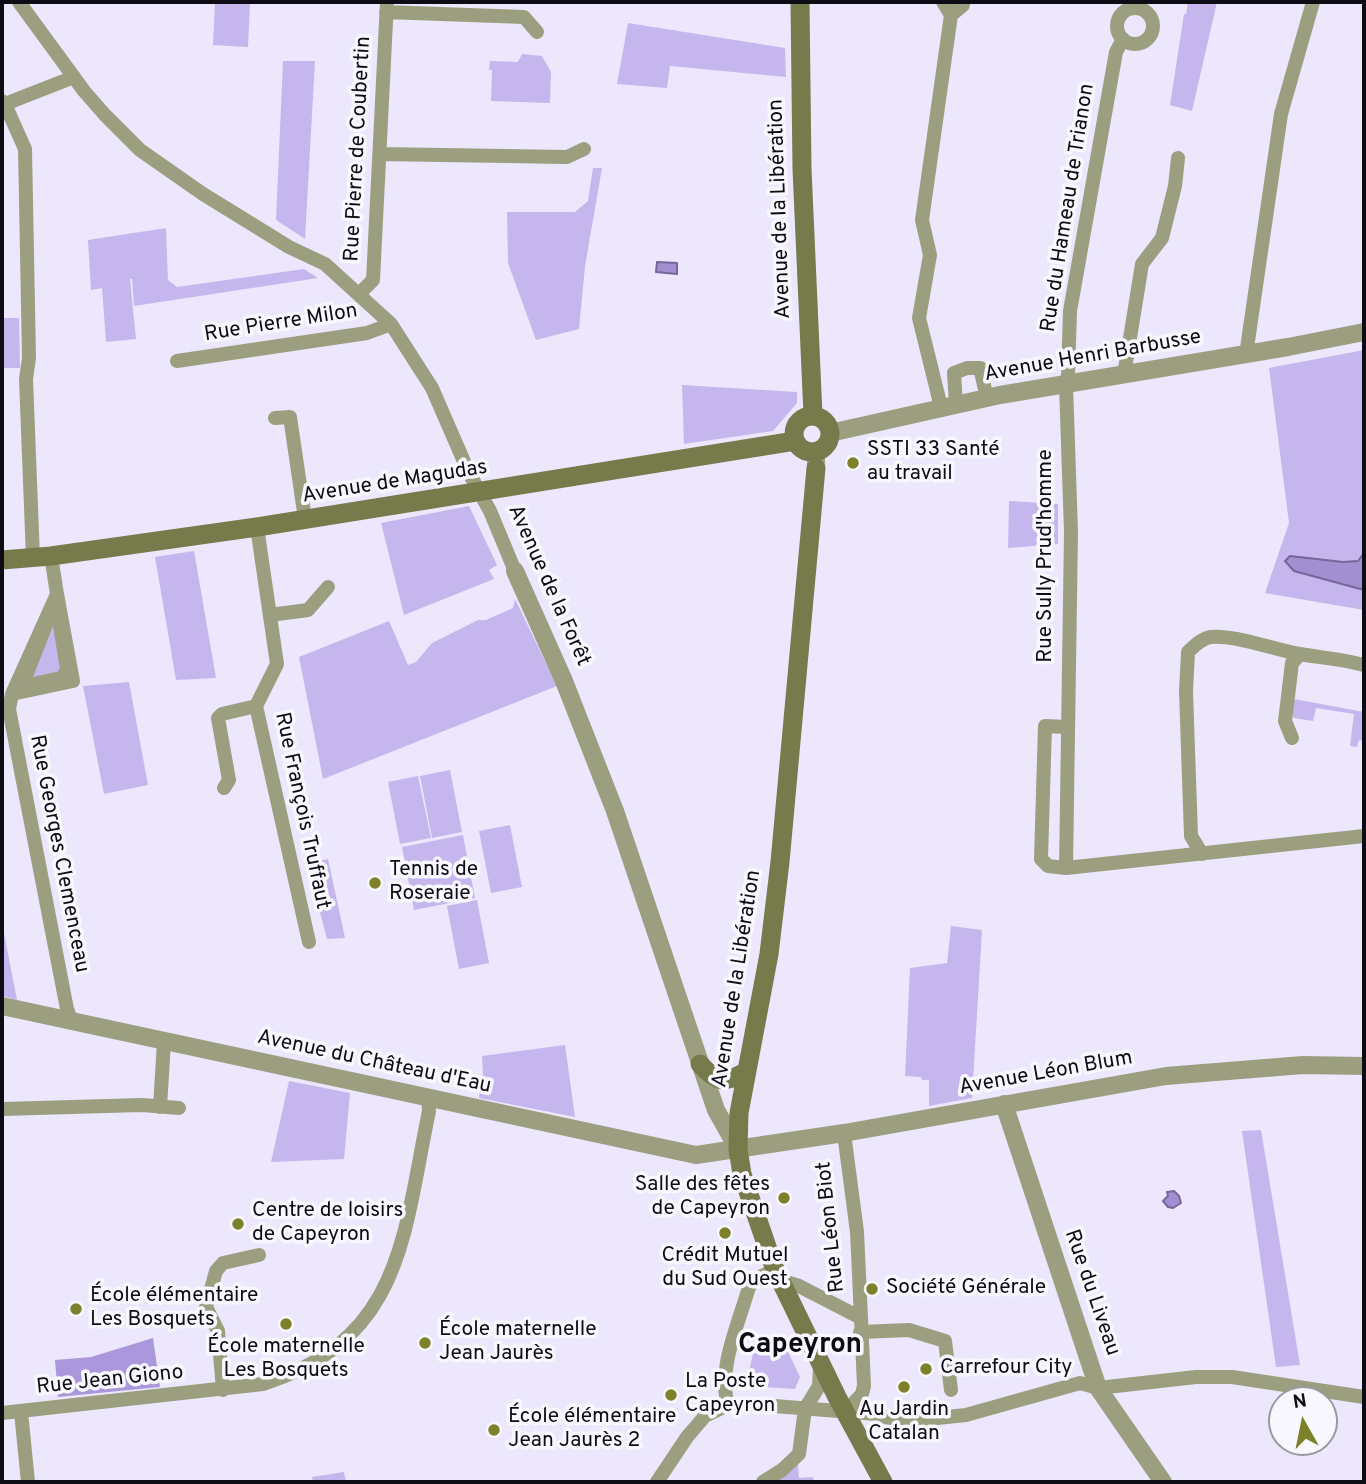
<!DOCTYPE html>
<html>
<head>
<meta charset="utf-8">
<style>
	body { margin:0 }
	#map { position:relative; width:1366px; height:1484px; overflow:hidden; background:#ece7fd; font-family:Overpass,sans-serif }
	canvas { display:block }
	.frame { position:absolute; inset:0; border:4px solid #0d0b13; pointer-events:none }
	.north { position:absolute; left:1268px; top:1386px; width:70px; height:70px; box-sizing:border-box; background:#f8f7fd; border:2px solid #9a999f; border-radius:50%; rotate:351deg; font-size:19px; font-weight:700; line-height:28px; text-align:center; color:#0d0b13 }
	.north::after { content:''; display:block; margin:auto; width:24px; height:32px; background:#7d812b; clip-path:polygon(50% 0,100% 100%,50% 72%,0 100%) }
</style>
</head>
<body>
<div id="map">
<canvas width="1366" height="1484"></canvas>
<div class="frame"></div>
<div class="north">N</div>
</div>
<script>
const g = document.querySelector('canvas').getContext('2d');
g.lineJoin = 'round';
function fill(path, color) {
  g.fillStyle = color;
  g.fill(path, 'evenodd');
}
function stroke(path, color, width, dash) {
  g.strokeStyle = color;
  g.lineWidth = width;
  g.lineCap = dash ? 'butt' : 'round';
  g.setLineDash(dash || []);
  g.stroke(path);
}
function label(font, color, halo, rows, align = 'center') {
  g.font = font + ' Overpass,sans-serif';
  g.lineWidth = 7;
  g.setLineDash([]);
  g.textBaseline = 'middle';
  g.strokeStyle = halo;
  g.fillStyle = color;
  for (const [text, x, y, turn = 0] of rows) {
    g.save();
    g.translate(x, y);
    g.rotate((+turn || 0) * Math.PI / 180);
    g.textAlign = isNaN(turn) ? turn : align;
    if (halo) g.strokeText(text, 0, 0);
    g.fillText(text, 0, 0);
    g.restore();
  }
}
fill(new Path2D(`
	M 215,2 L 250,2 L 248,47 L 213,45 Z
	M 1188,2 L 1217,2 L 1192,111 L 1170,105 L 1184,14 L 1186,14 Z
	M 628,23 L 785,48 L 786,77 L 670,66 L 667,88 L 617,84 Z
	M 522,54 L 542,56 L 551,72 L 550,103 L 491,101 L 492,70 L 489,70 L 490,61 L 518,62 Z
	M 283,61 L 315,61 L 305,239 L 276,220 Z
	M 593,168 L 602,168 L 585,266 L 579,329 L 536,340 L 508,263 L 507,212 L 575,212 L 588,201 Z
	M 166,228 L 168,280 L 177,287 L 304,269 L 318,278 L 134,306 L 132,279 L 130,279 L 136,339 L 106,342 L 102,288 L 91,290 L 88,240 Z
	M 2,318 L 19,318 L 20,368 L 2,368 Z
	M 1364,350 L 1364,610 L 1265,593 L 1289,523 L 1269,368 Z
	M 682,385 L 797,392 L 797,403 L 773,431 L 684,444 Z
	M 1009,501 L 1058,504 L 1058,544 L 1008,548 Z
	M 469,506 L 497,565 L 489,570 L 494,579 L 404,615 L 381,523 Z
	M 194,551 L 216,678 L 176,680 L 155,557 Z
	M 515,599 L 557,686 L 323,779 L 299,657 L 389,621 L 408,665 L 416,662 L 432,643 L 478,620 L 486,620 L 513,608 Z
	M 54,622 L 63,667 L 57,675 L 30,681 Z
	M 129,682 L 148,785 L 104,794 L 83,686 Z
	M 1294,699 L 1364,712 L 1364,741 L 1359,740 L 1357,747 L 1350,746 L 1354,714 L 1316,708 L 1313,721 L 1294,718 L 1291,714 Z
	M 450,770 L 462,832 L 432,838 L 420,776 Z
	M 418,776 L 431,838 L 400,844 L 388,782 Z
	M 510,825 L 522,887 L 491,893 L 479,831 Z
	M 463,835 L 475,898 L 414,910 L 402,847 Z
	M 328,859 L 345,938 L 327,939 L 307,863 Z
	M 477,900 L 489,963 L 459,969 L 447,906 Z
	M 951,926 L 982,930 L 972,1098 L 929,1106 L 929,1080 L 922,1080 L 921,1077 L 905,1076 L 910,968 L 947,963 Z
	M 2,928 L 3,928 L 17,1000 L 2,996 Z
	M 565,1045 L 575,1117 L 479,1098 L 483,1073 L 482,1056 Z
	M 289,1081 L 350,1093 L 344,1159 L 271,1162 Z
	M 1261,1130 L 1300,1365 L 1276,1367 L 1242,1131 Z
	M 755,1344 L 785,1345 L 800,1377 L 795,1389 L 746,1386 Z
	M 798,1464 L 799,1478 L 813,1477 L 814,1482 L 769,1482 Z
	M 344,1472 L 346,1482 L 313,1482 L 312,1477 Z`), '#c5b7ed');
fill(new Path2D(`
	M 153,1338 L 160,1387 L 58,1397 L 55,1360 L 91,1357 Z`), '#ab98dc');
const water = new Path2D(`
	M 657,262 L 677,263 L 677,274 L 656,272 Z
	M 1364,553 L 1364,590 L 1294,571 L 1285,561 L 1290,556 L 1343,562 L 1358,561 Z
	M 1174,1191 L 1179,1196 L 1181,1203 L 1173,1208 L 1168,1207 L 1163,1201 L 1168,1196 L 1167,1192 Z`);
fill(water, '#a28fd2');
stroke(water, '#756799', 2);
stroke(new Path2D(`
	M 54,619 L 57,620 L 65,669 L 61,676 L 30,683 L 27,679 L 50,620 Z`), '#9c9f7f', 10);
stroke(new Path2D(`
	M 19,2 L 84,91 L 105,115 L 140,150 L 203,194 L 289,247 L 325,264 L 391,324 L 432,388 L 469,473 L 490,511 L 515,571
	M 943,2 L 951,15
	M1117 26a18 18 0 1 1 36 0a18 18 0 1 1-36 0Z
	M 386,12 L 524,17 L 537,32
	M 2,101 L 5,104 L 74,77
	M 5,104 L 25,149 L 29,358 L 26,379 L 33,558
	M 380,154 L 567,157 L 584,149
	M 359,294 L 373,280 L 387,2
	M 1246,355 L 1281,114 L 1313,2
	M 177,361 L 367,333 L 391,324
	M 1124,375 L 1142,264 L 1162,238 L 1175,186 L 1178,158
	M 956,404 L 954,373 L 967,368 L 980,368 L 987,398
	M 941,407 L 919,318 L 930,255 L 922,220 L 951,15 L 963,5 L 963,2
	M 275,418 L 290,417 L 305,519
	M 257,527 L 277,664 L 256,706 L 309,942
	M 51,556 L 57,594 L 12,694 L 9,709 L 67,1009 L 72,1022
	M 270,615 L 308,610 L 328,587
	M 12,694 L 73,681 L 57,594
	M 1067,727 L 1045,726 L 1041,859 L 1048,866 L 1066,868 L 1071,532 L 1066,385 L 1068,376 L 1070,311 L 1116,52 L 1123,39
	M 1292,738 L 1285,721 L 1292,663 L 1300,654
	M 224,788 L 229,780 L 218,718 L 222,714 L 256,706
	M 1202,854 L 1191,836 L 1186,691 L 1188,652 C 1194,646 1201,639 1210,637 C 1234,634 1275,650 1300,654 C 1322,658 1343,659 1364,665
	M 1066,868 L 1364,836
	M 160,1107 L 164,1042
	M 2,1109 L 142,1105 L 179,1108
	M 844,1133 L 857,1232 L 861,1318
	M 780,1280 L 799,1286 L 861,1318 L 864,1386 L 862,1394 L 845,1412
	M 860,1332 L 909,1330 L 945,1341 L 951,1390
	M 223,1390 L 218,1331 L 206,1307 L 216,1271 L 223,1263 L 259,1255
	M 728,1405 C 717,1369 739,1323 749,1287 L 755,1279 L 776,1270
	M 805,1409 L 819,1386 L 820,1366
	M 21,1412 L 28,1482
	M 2,1413 L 263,1384 C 403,1339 403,1236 429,1111 L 428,1098
	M 657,1482 L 687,1437 L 705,1416 L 728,1405 L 761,1405 L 877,1414 L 899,1422 L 966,1415 L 1080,1383 L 1098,1388 L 1196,1377 L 1232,1377 L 1364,1397
	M 763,1482 L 782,1470 L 799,1454 L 805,1409`), '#9c9f7f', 14);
stroke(new Path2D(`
	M 830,433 L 1000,395 L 1288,347 L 1364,332
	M 816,452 L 816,468
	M 515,571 L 564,681 L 615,811 L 716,1110 L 738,1149
	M 2,1006 L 696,1155 L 844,1133 L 1166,1076 L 1303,1065 L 1364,1066
	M 1004,1104 L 1098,1388 L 1163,1482`), '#9c9f7f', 18);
stroke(new Path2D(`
	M 800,2 L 802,169 L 813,415
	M794 434a18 18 0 1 1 36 0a18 18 0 1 1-36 0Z
	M 816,468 L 780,862 L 769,954 L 739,1113 L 738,1149 L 742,1174 L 774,1267 L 837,1397 L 883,1482
	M 2,560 L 51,556 L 257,527 L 795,441
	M 700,1064 C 717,1083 725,1084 747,1071`), '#777a4b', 19);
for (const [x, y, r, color] of [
	[853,463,7,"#7d812b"],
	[375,883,7,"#7d812b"],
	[784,1198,7,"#7d812b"],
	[238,1224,7,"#7d812b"],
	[725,1233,7,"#7d812b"],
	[872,1289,7,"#7d812b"],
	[76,1309,7,"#7d812b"],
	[286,1324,7,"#7d812b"],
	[425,1343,7,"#7d812b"],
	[926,1369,7,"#7d812b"],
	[904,1387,7,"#7d812b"],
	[671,1395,7,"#7d812b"],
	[494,1430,7,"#7d812b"]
]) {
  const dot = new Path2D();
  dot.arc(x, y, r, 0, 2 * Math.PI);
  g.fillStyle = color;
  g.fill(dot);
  stroke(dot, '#f8f7fd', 2.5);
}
label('21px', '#0d0b13', '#f8f7fd', [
	["Rue Pierre de Coubertin",359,149,-87],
	["Rue du Hameau de Trianon",1069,208,-81],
	["Avenue de la Libération",781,209,-92],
	["Rue Pierre Milon",281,324,-9],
	["Avenue Henri Barbusse",1093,357,-10],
	["Avenue de Magudas",395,483,-9],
	["Rue Sully Prud'homme",1047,556,-90],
	["Avenue de la Forêt",548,586,66],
	["Rue François Truffaut",301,811,78],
	["Rue Georges Clemenceau",58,854,79],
	["Avenue de la Libération",738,979,-81],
	["Avenue du Château d'Eau",374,1063,12],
	["Avenue Léon Blum",1046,1074,-10],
	["Rue Léon Biot",832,1227,-96],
	["Rue du Liveau",1091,1293,71],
	["Rue Jean Giono",110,1381,-6]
]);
label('21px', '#0d0b13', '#f8f7fd', [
	["SSTI 33 Santé",867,451],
	["au travail",867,475],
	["Tennis de",389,871],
	["Roseraie",389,895],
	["Salle des fêtes",770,1186,"right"],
	["de Capeyron",770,1210,"right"],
	["Centre de loisirs",252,1212],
	["de Capeyron",252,1236],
	["Crédit Mutuel",725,1257,"center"],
	["du Sud Ouest",725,1281,"center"],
	["Société Générale",886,1289],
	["École élémentaire",90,1297],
	["Les Bosquets",90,1321],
	["École maternelle",439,1331],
	["Jean Jaurès",439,1355],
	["École maternelle",286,1348,"center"],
	["Les Bosquets",286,1372,"center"],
	["Carrefour City",940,1369],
	["La Poste",685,1383],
	["Capeyron",685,1407],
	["Au Jardin",904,1411,"center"],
	["Catalan",904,1435,"center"],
	["École élémentaire",508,1418],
	["Jean Jaurès 2",508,1442]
], 'left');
label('bold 28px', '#0d0b13', '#f8f7fd', [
	["Capeyron",800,1346]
]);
</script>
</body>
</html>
